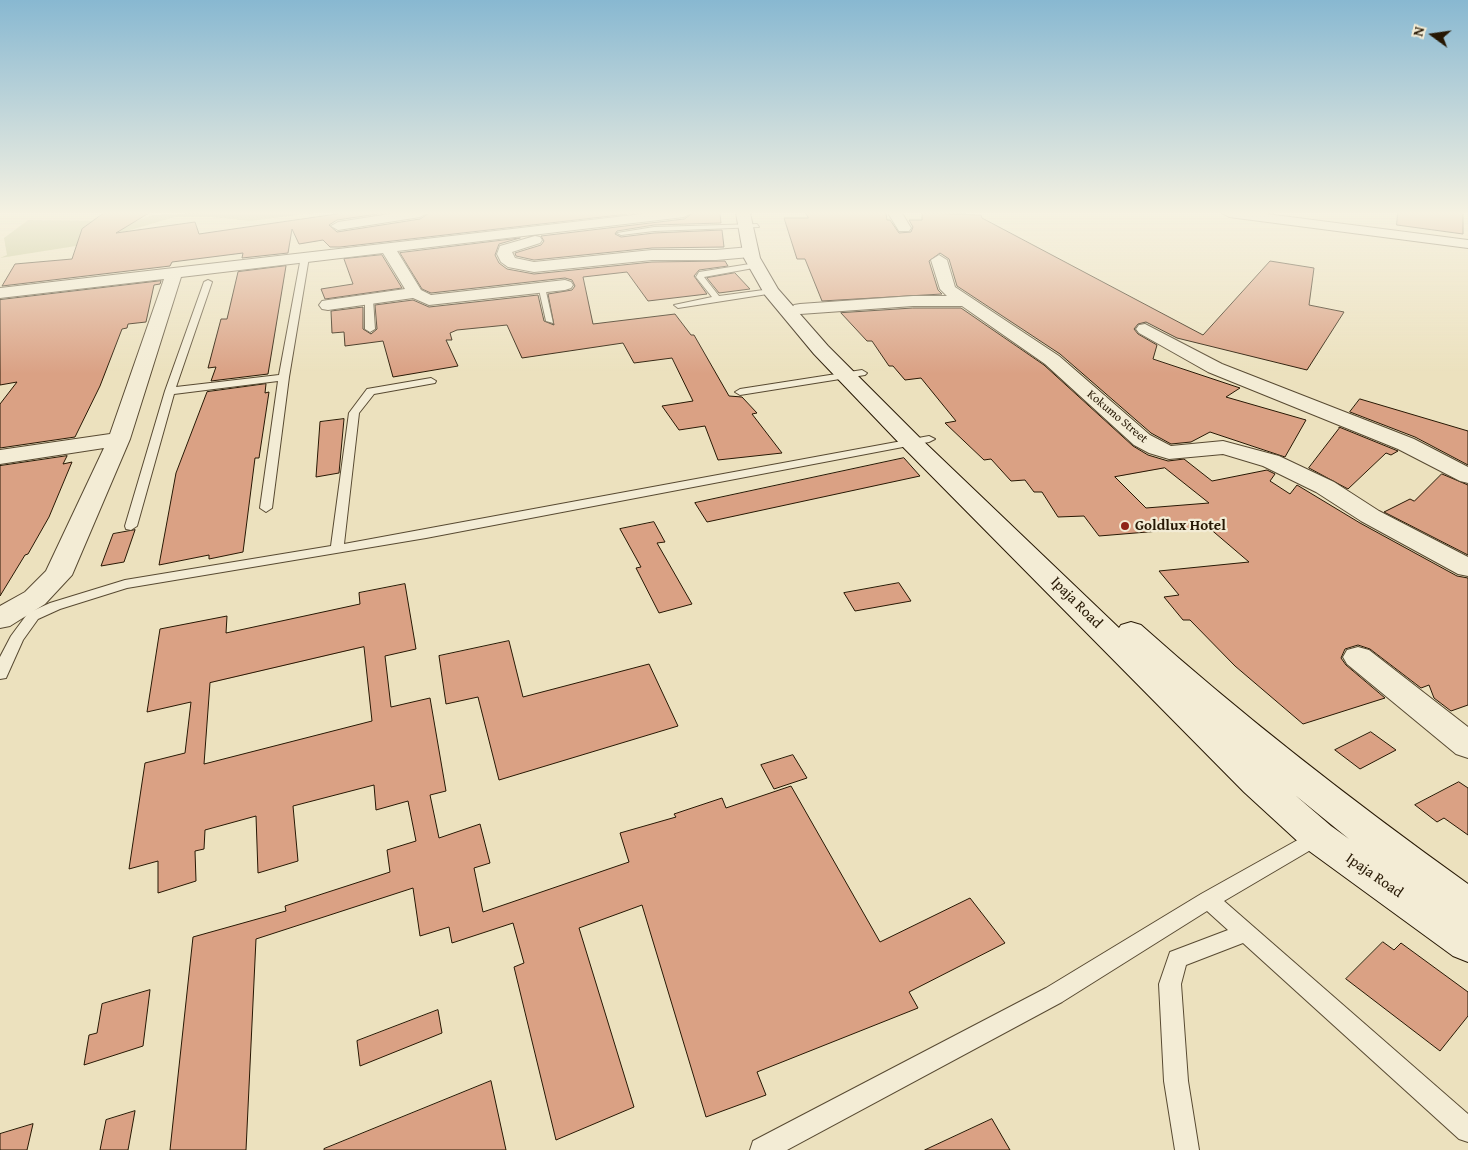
<!DOCTYPE html>
<html>
<head>
<meta charset="utf-8">
<style>
	body { margin:0 }
	#map { position:relative; width:1468px; height:1150px; overflow:hidden; background:#ece1be; font-family:"Gentium Book Plus",serif }
	canvas { display:block }
	.north { position:absolute; left:1408px; top:10px; width:50px; height:50px; -webkit-text-stroke:4px #f3ecd5; paint-order:stroke; rotate:284deg; font-size:14px; font-weight:700; line-height:20px; text-align:center; color:#271804 }
	.north::after { content:''; display:block; margin:auto; width:18px; height:22px; background:#271804; clip-path:polygon(50% 0,100% 100%,50% 72%,0 100%) }
</style>
</head>
<body>
<div id="map">
<canvas width="1468" height="1150"></canvas>
<div class="north">N</div>
</div>
<script>
const g = document.querySelector('canvas').getContext('2d');
g.lineJoin = 'round';
function fill(path, color) {
  g.fillStyle = color;
  g.fill(path, 'evenodd');
}
function stroke(path, color, width, dash) {
  g.strokeStyle = color;
  g.lineWidth = width;
  g.lineCap = dash ? 'butt' : 'round';
  g.setLineDash(dash || []);
  g.stroke(path);
}
function label(font, color, halo, rows, align = 'center') {
  g.font = font + ' "Gentium Book Plus",serif';
  g.lineWidth = 4.5;
  g.setLineDash([]);
  g.textBaseline = 'middle';
  g.strokeStyle = halo;
  g.fillStyle = color;
  for (const [text, x, y, turn = 0] of rows) {
    g.save();
    g.translate(x, y);
    g.rotate((+turn || 0) * Math.PI / 180);
    g.textAlign = isNaN(turn) ? turn : align;
    if (halo) g.strokeText(text, 0, 0);
    g.fillText(text, 0, 0);
    g.restore();
  }
}
fill(new Path2D(`
	M 217,213 L 313,213 L 251,221 L 211,217 L 175,217 L 76,246 L 0,258 L 7,255 L 4,238 L 28,220 L 136,221 L 152,215 Z`), '#c0c18c');
const building = new Path2D(`
	M 104,213 L 149,213 L 116,233 L 195,222 L 199,234 L 343,213 L 385,213 L 337,220 L 329,225 L 337,232 L 420,219 L 429,213 L 637,213 L 340,247 L 330,247 L 323,240 L 299,244 L 292,229 L 288,253 L 242,258 L 243,253 L 172,262 L 170,266 L 2,286 L 15,264 L 72,259 L 82,229 Z
	M 693,213 L 720,213 L 721,223 L 654,225 L 617,231 L 615,234 L 621,237 L 654,233 L 722,230 L 724,247 L 652,248 L 534,260 L 516,256 L 515,253 L 541,245 L 544,241 L 541,236 L 684,219 Z
	M 806,213 L 886,213 L 887,220 L 890,220 L 899,233 L 911,232 L 913,227 L 909,220 L 922,220 L 922,213 L 981,215 L 982,218 L 1203,335 L 1270,261 L 1314,268 L 1309,305 L 1344,312 L 1307,370 L 1177,338 L 1146,322 L 1138,324 L 1134,329 L 1138,334 L 1157,345 L 1153,359 L 1240,388 L 1226,397 L 1306,420 L 1285,457 L 1210,432 L 1191,442 L 1171,444 L 1151,433 L 1060,354 L 957,286 L 949,259 L 940,253 L 929,261 L 938,290 L 942,294 L 822,301 L 805,259 L 797,259 L 784,218 L 808,218 Z
	M 1398,213 L 1463,213 L 1463,234 L 1397,225 Z
	M 520,238 L 499,244 L 495,255 L 499,263 L 507,269 L 534,274 L 652,262 L 725,261 L 728,266 L 699,270 L 694,276 L 707,294 L 648,301 L 627,272 L 583,277 L 593,324 L 675,314 L 691,335 L 694,335 L 729,396 L 742,397 L 757,413 L 752,414 L 782,453 L 718,460 L 705,426 L 679,430 L 662,406 L 693,401 L 672,358 L 634,363 L 623,343 L 522,358 L 507,325 L 457,330 L 450,333 L 452,340 L 446,340 L 458,366 L 393,377 L 383,341 L 345,346 L 344,332 L 332,333 L 331,311 L 363,307 L 363,329 L 371,334 L 377,329 L 375,305 L 413,300 L 429,307 L 538,295 L 544,321 L 554,325 L 548,294 L 572,290 L 575,286 L 572,280 L 565,278 L 431,293 L 422,289 L 400,253 Z
	M 382,255 L 402,288 L 325,299 L 321,289 L 353,284 L 344,259 Z
	M 286,266 L 268,374 L 211,381 L 216,367 L 208,368 L 221,319 L 227,319 L 238,272 Z
	M 735,273 L 750,289 L 719,293 L 707,278 Z
	M 161,281 L 160,284 L 154,285 L 146,322 L 128,324 L 127,328 L 122,329 L 100,386 L 75,437 L 0,448 L 0,404 L 17,382 L 0,385 L 0,300 Z
	M 913,308 L 961,308 L 1044,365 L 1133,446 L 1148,455 L 1168,461 L 1184,459 L 1212,481 L 1267,470 L 1275,474 L 1270,481 L 1290,494 L 1297,485 L 1360,523 L 1457,576 L 1468,578 L 1468,705 L 1451,711 L 1434,698 L 1429,685 L 1421,688 L 1370,649 L 1358,645 L 1345,649 L 1341,658 L 1346,665 L 1385,698 L 1303,724 L 1235,666 L 1190,620 L 1183,620 L 1164,597 L 1179,595 L 1159,571 L 1249,562 L 1208,527 L 1099,536 L 1084,516 L 1058,517 L 1042,492 L 1034,492 L 1025,480 L 1011,481 L 991,459 L 984,460 L 945,423 L 956,421 L 921,378 L 905,380 L 893,366 L 889,366 L 872,341 L 867,341 L 841,313 ZM 1165,468 L 1209,503 L 1146,508 L 1115,477 Z
	M 266,384 L 265,393 L 269,392 L 259,458 L 255,458 L 243,552 L 209,559 L 209,555 L 159,565 L 176,473 L 207,392 Z
	M 1360,399 L 1468,431 L 1468,465 L 1415,437 L 1350,412 Z
	M 344,419 L 339,473 L 316,477 L 320,422 Z
	M 1339,428 L 1339,427 L 1398,451 L 1391,455 L 1386,453 L 1348,489 L 1309,468 Z
	M 67,456 L 63,464 L 72,462 L 49,517 L 28,554 L 25,555 L 0,596 L 0,466 Z
	M 904,458 L 920,476 L 707,522 L 695,503 Z
	M 1442,474 L 1468,485 L 1468,555 L 1384,512 L 1410,499 L 1414,501 Z
	M 654,522 L 665,542 L 657,543 L 692,604 L 659,613 L 636,568 L 641,567 L 620,529 Z
	M 135,530 L 124,562 L 101,566 L 113,534 Z
	M 899,583 L 911,601 L 855,611 L 844,593 Z
	M 405,584 L 416,649 L 385,656 L 391,707 L 430,698 L 446,791 L 430,795 L 439,838 L 480,824 L 490,863 L 474,868 L 483,912 L 629,862 L 620,833 L 676,817 L 674,814 L 722,798 L 726,808 L 791,786 L 880,942 L 970,898 L 1005,943 L 909,992 L 918,1008 L 757,1072 L 766,1095 L 706,1117 L 642,905 L 579,928 L 634,1107 L 556,1140 L 514,967 L 524,963 L 513,923 L 452,943 L 449,927 L 420,936 L 413,888 L 256,939 L 246,1150 L 170,1150 L 193,937 L 286,911 L 285,906 L 390,872 L 387,850 L 416,841 L 408,801 L 376,810 L 374,785 L 293,806 L 298,861 L 258,873 L 256,816 L 205,830 L 204,849 L 195,851 L 196,881 L 158,893 L 158,861 L 129,869 L 145,763 L 185,753 L 191,702 L 147,712 L 160,629 L 227,616 L 226,633 L 360,604 L 359,593 ZM 364,647 L 372,721 L 204,764 L 210,683 Z
	M 509,641 L 523,697 L 649,664 L 678,726 L 499,780 L 478,697 L 446,704 L 439,656 Z
	M 1371,732 L 1396,750 L 1360,769 L 1335,750 Z
	M 793,755 L 807,778 L 774,789 L 761,765 Z
	M 1459,782 L 1468,788 L 1468,835 L 1444,818 L 1437,822 L 1415,805 Z
	M 1383,942 L 1394,950 L 1401,943 L 1468,992 L 1468,1016 L 1440,1051 L 1346,979 Z
	M 150,990 L 143,1046 L 84,1065 L 89,1035 L 97,1033 L 102,1004 Z
	M 438,1010 L 442,1033 L 360,1066 L 357,1041 Z
	M 491,1081 L 506,1150 L 324,1150 L 324,1149 Z
	M 135,1111 L 128,1150 L 100,1150 L 106,1120 Z
	M 992,1119 L 1010,1150 L 925,1150 Z
	M 33,1124 L 27,1150 L 0,1150 L 0,1134 Z`);
fill(building, '#daa184');
stroke(building, '#271804', 1);
const service = new Path2D(`
	M 757,224 L 759,227 L 654,231 L 621,235 L 617,233 L 654,227 Z
	M 305,255 L 309,257 L 289,377 L 272,508 L 266,512 L 260,508 L 278,381 L 174,394 L 137,526 L 131,530 L 126,529 L 125,526 L 165,391 L 204,282 L 208,280 L 212,282 L 176,387 L 279,375 L 301,257 Z
	M 756,263 L 760,265 L 759,267 L 704,277 L 719,296 L 771,289 L 774,289 L 774,293 L 678,308 L 674,305 L 712,297 L 696,277 L 699,272 Z
	M 538,285 L 545,287 L 553,323 L 546,321 Z
	M 369,296 L 373,299 L 375,329 L 370,332 L 365,329 L 365,299 Z
	M 862,370 L 867,373 L 865,375 L 740,395 L 735,392 L 740,389 Z
	M 431,378 L 436,381 L 435,383 L 374,394 L 359,413 L 344,544 L 929,436 L 935,439 L 929,442 L 426,538 L 127,588 L 60,609 L 38,619 L 23,640 L 6,678 L 0,679 L 0,657 L 11,636 L 28,613 L 50,603 L 125,580 L 331,546 L 349,413 L 367,389 Z
	M 1319,828 L 1326,831 L 1328,836 L 1326,841 L 1224,901 L 1468,1114 L 1468,1142 L 1459,1139 L 1243,943 L 1186,965 L 1181,984 L 1188,1081 L 1199,1150 L 1175,1150 L 1164,1081 L 1159,984 L 1170,952 L 1228,930 L 1207,911 L 1062,1002 L 787,1150 L 750,1150 L 753,1141 L 1046,988 L 1201,894 Z`);
const minor = new Path2D(`
	M 396,213 L 427,213 L 420,217 L 338,230 L 331,226 L 338,222 Z
	M 651,213 L 691,213 L 684,217 L 397,251 L 421,290 L 431,295 L 565,280 L 571,282 L 573,285 L 571,288 L 565,290 L 429,305 L 413,298 L 328,310 L 322,309 L 319,305 L 322,301 L 328,300 L 405,289 L 383,253 L 181,277 L 130,439 L 72,575 L 45,604 L 10,626 L 0,628 L 0,606 L 25,592 L 46,571 L 104,448 L 0,464 L 0,450 L 110,434 L 164,279 L 0,298 L 0,288 Z
	M 888,213 L 902,213 L 911,228 L 909,231 L 899,231 Z
	M 1222,213 L 1259,213 L 1468,240 L 1468,248 L 1229,217 Z
	M 535,236 L 540,237 L 542,240 L 540,243 L 512,252 L 515,258 L 534,262 L 652,250 L 716,250 L 750,247 L 758,252 L 750,257 L 716,260 L 652,260 L 534,272 L 508,267 L 501,262 L 497,254 L 500,246 Z
	M 939,255 L 947,260 L 955,287 L 1059,356 L 1150,435 L 1171,446 L 1223,441 L 1279,456 L 1334,482 L 1379,511 L 1468,557 L 1468,576 L 1458,574 L 1361,521 L 1316,492 L 1263,466 L 1223,454 L 1169,459 L 1149,453 L 1134,445 L 1045,364 L 962,306 L 913,306 L 800,314 L 794,313 L 791,309 L 794,305 L 800,304 L 913,296 L 947,296 L 940,289 L 931,260 Z
	M 1145,324 L 1222,364 L 1414,439 L 1468,467 L 1468,483 L 1460,481 L 1398,449 L 1208,372 L 1139,333 L 1136,329 L 1139,325 Z
	M 1358,647 L 1369,650 L 1468,727 L 1468,758 L 1456,754 L 1347,664 L 1343,657 L 1347,650 Z`);
const secondary = new Path2D(`
	M 736,213 L 750,213 L 760,258 L 778,289 L 828,346 L 919,437 L 1119,628 L 1121,625 L 1131,622 L 1141,625 C 1245,718 1355,803 1468,884 L 1468,962 L 1453,956 L 1305,848 L 1244,792 L 903,447 L 814,354 L 765,295 L 744,258 ZM 1295,795 L 1349,839 L 1331,826 Z`);
stroke(service, '#584a32', 2);
stroke(minor, '#584a32', 2);
stroke(secondary, '#271804', 2);
fill(service, '#f3ecd5');
fill(minor, '#f3ecd5');
fill(secondary, '#f3ecd5');
const sky = g.createLinearGradient(0, 0, 0, 374);
sky.addColorStop(0, '#88b8d1');
sky.addColorStop(0.57, '#f6f2e2');
sky.addColorStop(1, '#f6f2e200');
g.fillStyle = sky;
g.fillRect(0, 0, 1468, 374);
for (const [x, y, r, color] of [
	[1125,526,5,"#8f2418"]
]) {
  const dot = new Path2D();
  dot.arc(x, y, r, 0, 2 * Math.PI);
  g.fillStyle = color;
  g.fill(dot);
  stroke(dot, '#f3ecd5', 2);
}
label('12px', '#271804', '#f3ecd5', [
	["Kokumo Street",1117,417,40]
]);
label('bold 15px', '#271804', '#f3ecd5', [
	["Goldlux Hotel",1135,526]
], 'left');
label('15px', '#271804', '#f3ecd5', [
	["Ipaja Road",1076,603,45],
	["Ipaja Road",1374,876,35]
]);
</script>
</body>
</html>
